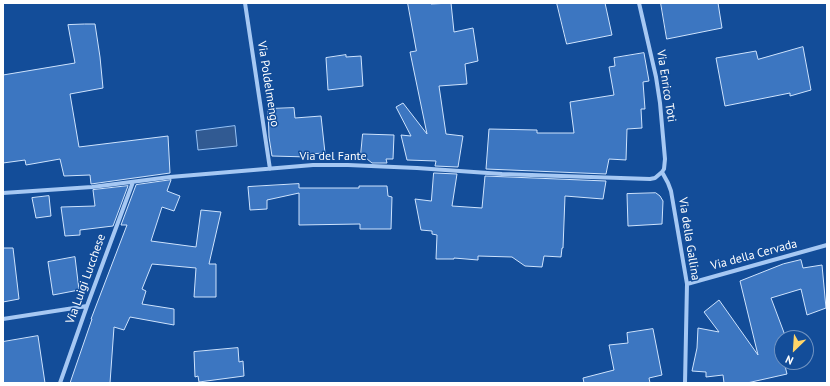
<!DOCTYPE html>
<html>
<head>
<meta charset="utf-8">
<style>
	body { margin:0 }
	#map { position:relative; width:830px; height:386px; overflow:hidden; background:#134d99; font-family:"PT Sans",sans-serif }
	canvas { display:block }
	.frame { position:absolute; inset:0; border:4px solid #fff; pointer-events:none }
	.north { position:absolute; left:774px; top:330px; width:40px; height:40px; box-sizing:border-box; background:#134d99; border:1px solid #7194c2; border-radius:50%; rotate:205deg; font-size:11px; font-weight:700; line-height:16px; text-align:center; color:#fff }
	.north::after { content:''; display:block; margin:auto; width:14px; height:18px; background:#ffd568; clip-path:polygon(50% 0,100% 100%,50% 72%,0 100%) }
</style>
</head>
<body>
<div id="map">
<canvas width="830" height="386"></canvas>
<div class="frame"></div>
<div class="north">N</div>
</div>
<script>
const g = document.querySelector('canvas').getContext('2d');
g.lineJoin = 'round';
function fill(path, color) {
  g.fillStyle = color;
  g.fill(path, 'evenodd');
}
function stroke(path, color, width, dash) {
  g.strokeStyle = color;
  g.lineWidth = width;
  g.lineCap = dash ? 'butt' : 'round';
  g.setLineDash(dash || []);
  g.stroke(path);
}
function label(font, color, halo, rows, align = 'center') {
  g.font = font + ' "PT Sans",sans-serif';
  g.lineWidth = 3;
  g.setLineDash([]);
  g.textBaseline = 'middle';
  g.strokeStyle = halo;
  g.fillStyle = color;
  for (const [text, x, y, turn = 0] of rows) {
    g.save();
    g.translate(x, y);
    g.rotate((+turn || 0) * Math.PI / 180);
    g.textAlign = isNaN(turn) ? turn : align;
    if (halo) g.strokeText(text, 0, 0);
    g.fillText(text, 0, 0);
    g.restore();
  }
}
const water = new Path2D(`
	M 235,126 L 237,146 L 198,150 L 196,131 Z`);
fill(water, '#315a92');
stroke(water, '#98c3f6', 1);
const building = new Path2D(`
	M 408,3 L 431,3 L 431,4 L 451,3 L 454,32 L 473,28 L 478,61 L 465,64 L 467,84 L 439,86 L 446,134 L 463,136 L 458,167 L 435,166 L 436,161 L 407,160 L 401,135 L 411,136 L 396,107 L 403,103 L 427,134 L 410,52 L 416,51 Z
	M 557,3 L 605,3 L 612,35 L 567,44 Z
	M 661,3 L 718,3 L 722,28 L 667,39 Z
	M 85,24 L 95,24 L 100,57 L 103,88 L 70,94 L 79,147 L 168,136 L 170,173 L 91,184 L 90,175 L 64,176 L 60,159 L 26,165 L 25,160 L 3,163 L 3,75 L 75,63 L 68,25 Z
	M 803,47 L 811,90 L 790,96 L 790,93 L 725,106 L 716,58 L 756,51 L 758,59 Z
	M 644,53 L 649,81 L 643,82 L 645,109 L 641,109 L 642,128 L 627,129 L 626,160 L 609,159 L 606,174 L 486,169 L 489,129 L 537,130 L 537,133 L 574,133 L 570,102 L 614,95 L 609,67 L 615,66 L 614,58 Z
	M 346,55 L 346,57 L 361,56 L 363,86 L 328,90 L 326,58 Z
	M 294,108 L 295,118 L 321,116 L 325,153 L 308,154 L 308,157 L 272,156 L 269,137 L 268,109 Z
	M 363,134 L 394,135 L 393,159 L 386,159 L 387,163 L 372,163 L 361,154 Z
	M 434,173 L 457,174 L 452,206 L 482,208 L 485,176 L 606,181 L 603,199 L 565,196 L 563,248 L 562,248 L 561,257 L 544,256 L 542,267 L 525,266 L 512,257 L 478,256 L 478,260 L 454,258 L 454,259 L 436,259 L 437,235 L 432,234 L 432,231 L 421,230 L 415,199 L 431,201 Z
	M 171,180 L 167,191 L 180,196 L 174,211 L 162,207 L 151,241 L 196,247 L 201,210 L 221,212 L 209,264 L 216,264 L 216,297 L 194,297 L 196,268 L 152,264 L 142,289 L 146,291 L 142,304 L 174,309 L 174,325 L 130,317 L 124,330 L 114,327 L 110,383 L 70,383 L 92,319 L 91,319 L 127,225 L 121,225 L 136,185 Z
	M 299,184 L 299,188 L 359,188 L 359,186 L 387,186 L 388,196 L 392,197 L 391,229 L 360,229 L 360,224 L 299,225 L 299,193 L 267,200 L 267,209 L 250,210 L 248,187 Z
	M 128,186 L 113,226 L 80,230 L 80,235 L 65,236 L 61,207 L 95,206 L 93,190 Z
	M 656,193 L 660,196 L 663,201 L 662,224 L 628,226 L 627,194 Z
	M 49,196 L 51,216 L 36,218 L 32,198 Z
	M 3,248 L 13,248 L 19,299 L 3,302 Z
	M 75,257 L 79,290 L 53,295 L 48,262 Z
	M 801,260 L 803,268 L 822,265 L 826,308 L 807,315 L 801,289 L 771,298 L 786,338 L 779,338 L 782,351 L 782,362 L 784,362 L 787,374 L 747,383 L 724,383 L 723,375 L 706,377 L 706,372 L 692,371 L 697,348 L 698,328 L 719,332 L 704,312 L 719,300 L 758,355 L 740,281 L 783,264 Z
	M 653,329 L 662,375 L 649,378 L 650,383 L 584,383 L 583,378 L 614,370 L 609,345 L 628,343 L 627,333 Z
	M 38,336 L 45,383 L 3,383 L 3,342 Z
	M 238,348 L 239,362 L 243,361 L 244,376 L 199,382 L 198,376 L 195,377 L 194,352 Z`);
fill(building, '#3c76c1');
stroke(building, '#cee3fd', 1);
stroke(new Path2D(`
	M 245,3 L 270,169
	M 662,172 L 668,183 L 671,191 L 687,284 L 685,383
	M 3,193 L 92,187 L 170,177 L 313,165 L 348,165 L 417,168 L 502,174 L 650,179 L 655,178 L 662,172 L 664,169 L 665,159 L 660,103 L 656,77 L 639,3
	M 687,284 L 827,245
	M 3,319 L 87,306
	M 60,383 L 87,306 L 133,182`), '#a6c8f3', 4);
label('12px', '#fff', '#134d99', [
	["Via Poldelmengo",268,84,81],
	["Via Enrico Toti",666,86,81],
	["Via del Fante",333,157],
	["Via della Gallina",689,239,81],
	["Via della Cervada",754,255,-15],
	["Via Luigi Lucchese",86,279,-70]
]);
</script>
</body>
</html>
